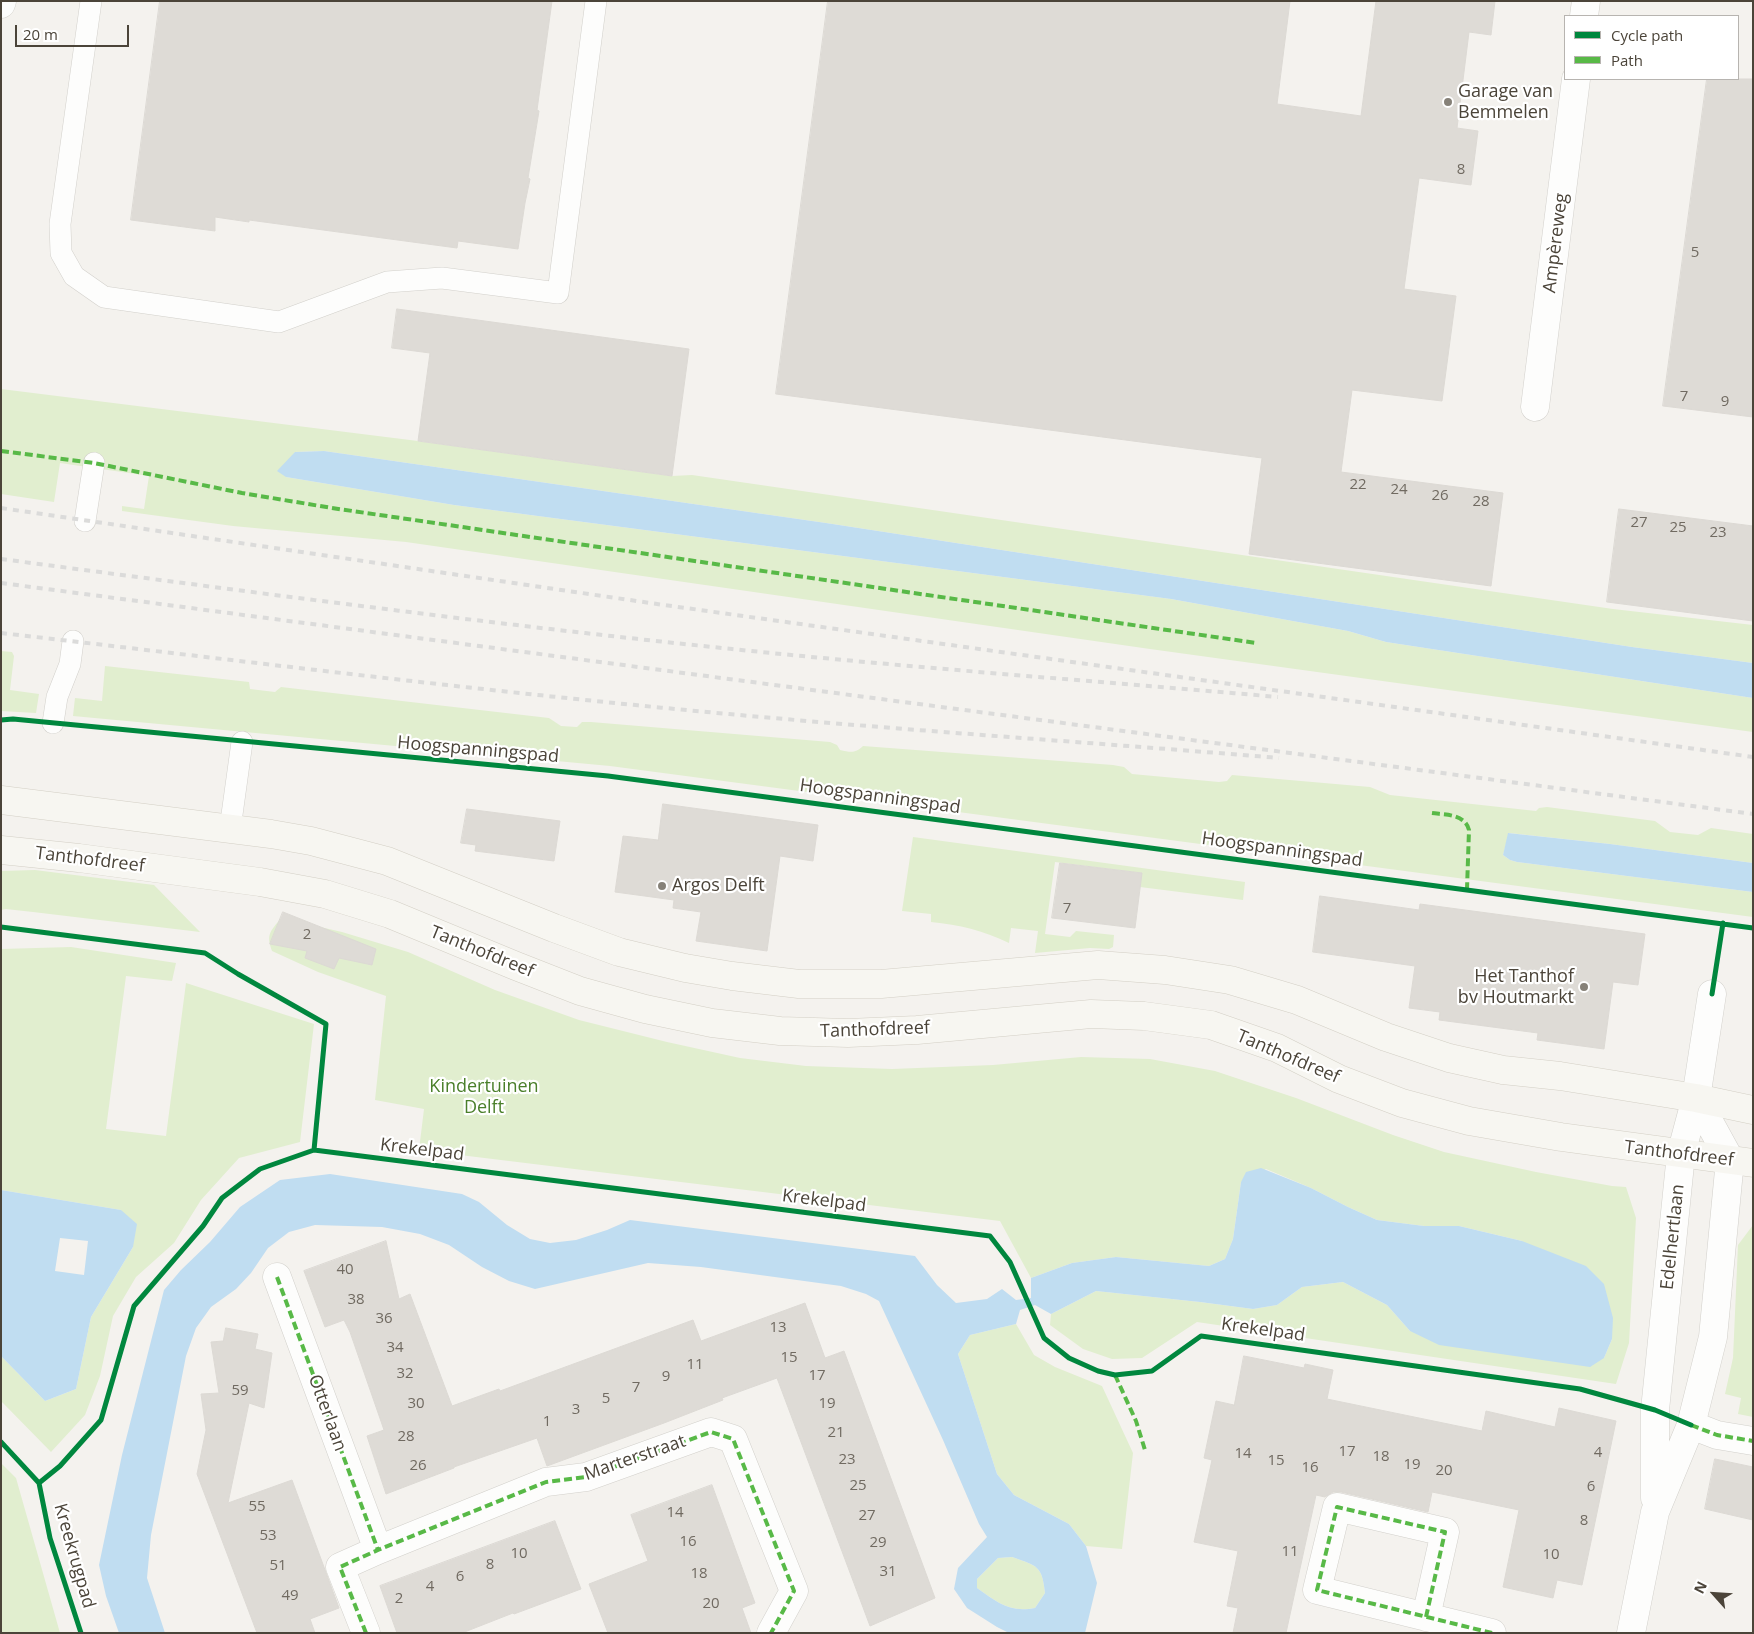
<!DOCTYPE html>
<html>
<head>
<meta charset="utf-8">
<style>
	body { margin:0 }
	#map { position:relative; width:1754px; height:1634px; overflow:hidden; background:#f4f2ee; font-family:"Open Sans",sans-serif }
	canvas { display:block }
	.frame { position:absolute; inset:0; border:2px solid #4b4439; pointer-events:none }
	.legend { position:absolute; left:1564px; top:15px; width:175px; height:65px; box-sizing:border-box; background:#fff; border:1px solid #b7b4b0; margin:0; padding:6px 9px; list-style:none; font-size:15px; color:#4b4439 }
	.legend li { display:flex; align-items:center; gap:10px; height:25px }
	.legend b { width:25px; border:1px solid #b7b4b0 }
	.north { position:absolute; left:1689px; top:1569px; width:50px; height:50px; -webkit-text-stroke:4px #fff; paint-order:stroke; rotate:296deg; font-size:14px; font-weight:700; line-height:20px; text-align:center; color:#4b4439 }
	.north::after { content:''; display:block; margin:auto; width:18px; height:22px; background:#4b4439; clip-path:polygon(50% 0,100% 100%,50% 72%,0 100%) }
	.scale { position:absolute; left:15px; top:25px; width:114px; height:22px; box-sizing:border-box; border:2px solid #4b4439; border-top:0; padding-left:6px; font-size:15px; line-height:18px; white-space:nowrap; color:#4b4439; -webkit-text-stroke:4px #fff; paint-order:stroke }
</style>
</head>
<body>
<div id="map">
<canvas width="1754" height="1634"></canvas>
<div class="frame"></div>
<ul class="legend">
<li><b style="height:6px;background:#00873e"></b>Cycle path</li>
<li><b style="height:6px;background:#58b947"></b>Path</li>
</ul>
<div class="north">N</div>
<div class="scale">20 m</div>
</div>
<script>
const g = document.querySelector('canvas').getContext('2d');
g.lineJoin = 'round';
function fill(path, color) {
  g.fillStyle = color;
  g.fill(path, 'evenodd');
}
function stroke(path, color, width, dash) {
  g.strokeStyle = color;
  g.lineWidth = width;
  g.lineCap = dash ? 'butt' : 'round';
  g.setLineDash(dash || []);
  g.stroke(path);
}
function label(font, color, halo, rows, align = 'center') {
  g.font = font + ' "Open Sans",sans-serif';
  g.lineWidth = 4.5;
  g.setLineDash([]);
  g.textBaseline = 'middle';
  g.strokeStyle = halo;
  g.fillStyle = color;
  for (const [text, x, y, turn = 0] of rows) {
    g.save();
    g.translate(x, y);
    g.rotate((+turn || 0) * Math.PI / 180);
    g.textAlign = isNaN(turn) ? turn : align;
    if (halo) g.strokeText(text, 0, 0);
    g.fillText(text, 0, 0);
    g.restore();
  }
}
fill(new Path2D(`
	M 1,389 L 418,441 L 672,476 L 692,475 L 1613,609 L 1753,625 L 1753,663 L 1632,647 L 826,523 L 324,451 L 295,452 L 286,477 L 454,505 L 1171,599 L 1348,631 L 1386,642 L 1753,698 L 1753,732 L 1150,649 L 406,542 L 233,526 L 122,511 L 122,506 L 144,509 L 149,476 L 60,463 L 54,502 L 1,494 Z
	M 1,651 L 12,652 L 14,656 L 10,690 L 39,694 L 36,713 L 1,711 Z
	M 105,666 L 249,682 L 250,689 L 275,692 L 281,687 L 549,718 L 561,726 L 577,727 L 582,722 L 591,722 L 830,742 L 837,745 L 840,750 C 850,752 855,754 863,746 L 1113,765 L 1124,767 L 1132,774 L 1219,782 L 1227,781 L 1232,775 L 1370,787 L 1390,795 L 1536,811 L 1539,808 L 1547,807 L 1655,821 L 1670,832 L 1698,835 L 1711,828 L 1753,834 L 1753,863 L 1610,844 L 1509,833 L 1503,855 L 1510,860 L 1517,862 L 1753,892 L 1753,917 L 610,766 L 73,716 L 75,698 L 102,701 Z
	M 913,837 L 1245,882 L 1243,900 L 1140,887 L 1141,873 L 1055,862 L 1045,934 L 1070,937 L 1076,931 L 1114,935 L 1113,947 L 1109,949 L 1090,948 L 1035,953 L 1038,931 L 1011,928 L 1009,943 C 982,930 960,925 931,922 L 931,914 L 902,911 Z
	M 35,870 L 154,885 L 200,932 L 33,912 L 6,909 L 1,910 L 1,871 Z
	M 281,918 L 342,932 L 408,952 L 495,990 L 579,1020 L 667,1042 L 740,1058 L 806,1066 L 892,1069 L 993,1065 L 1081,1057 L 1150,1059 L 1215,1071 L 1296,1098 L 1393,1135 L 1444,1152 L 1536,1172 L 1612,1186 L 1626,1187 L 1636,1218 L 1629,1343 L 1616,1384 L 1197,1322 L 1142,1358 L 1112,1359 L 1083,1349 L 1050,1325 L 1051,1314 L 1096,1291 L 1200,1302 L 1253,1309 L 1277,1305 L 1302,1287 L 1343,1282 L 1387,1305 L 1410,1331 L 1604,1358 L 1612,1339 L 1522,1241 L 1459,1226 L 1424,1226 L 1377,1220 L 1348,1207 L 1311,1188 L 1266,1169 L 1241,1182 L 1233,1239 L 1225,1259 L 1209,1266 L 1116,1257 L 1072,1263 L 1031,1278 L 1000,1221 L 419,1150 L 424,1109 L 375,1100 L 386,996 L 318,972 L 272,951 C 266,934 270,932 281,918 Z
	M 71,947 L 176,963 L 172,981 L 126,976 L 106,1129 L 166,1136 L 186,983 L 314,1024 L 300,1142 L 239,1158 L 201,1200 L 174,1243 L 136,1277 L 113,1316 L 100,1376 L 85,1415 L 51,1452 L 1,1401 L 1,1356 L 45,1401 L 76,1389 L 91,1317 L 133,1247 L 121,1210 L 1,1190 L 1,949 Z
	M 1753,1225 L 1753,1417 L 1738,1414 L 1741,1398 L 1725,1394 L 1733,1358 L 1738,1245 Z
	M 1016,1324 L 1034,1355 L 1055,1367 L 1102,1386 L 1133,1453 L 1122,1549 L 1086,1546 L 1069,1524 L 1014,1495 L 997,1474 L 958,1354 L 970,1335 Z
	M 1,1463 L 16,1478 L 60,1633 L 1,1633 Z
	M 1012,1557 C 1037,1566 1042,1565 1045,1593 L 1035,1608 C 1009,1613 997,1602 977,1588 L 977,1579 L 998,1558 Z`), '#e1eecf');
fill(new Path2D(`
	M 324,451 L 826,523 L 1632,647 L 1753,663 L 1753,698 L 1386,642 L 1348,631 L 1171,599 L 454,505 L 286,477 L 277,471 L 295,452 Z
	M 1508,833 L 1610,844 L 1753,863 L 1753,892 L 1517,862 L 1510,860 L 1503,855 Z
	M 1261,1168 L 1311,1188 L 1348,1207 L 1377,1220 L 1424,1226 L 1459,1226 L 1522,1241 L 1586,1266 L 1604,1284 L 1613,1318 L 1612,1339 L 1604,1358 L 1590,1367 L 1439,1345 L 1410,1331 L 1387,1305 L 1343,1282 L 1302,1287 L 1277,1305 L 1253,1309 L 1200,1302 L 1096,1291 L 1051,1314 L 1035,1305 L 1020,1310 L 1016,1324 L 970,1335 L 958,1354 L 997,1474 L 1014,1495 L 1069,1524 L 1086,1546 L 1097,1583 L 1085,1633 L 1009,1633 L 997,1627 L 967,1608 L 954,1589 L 958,1568 L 987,1537 L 979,1524 L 943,1440 L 879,1301 L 866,1294 L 841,1286 L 701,1267 L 648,1263 L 535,1289 L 509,1281 L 482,1267 L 449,1245 L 420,1234 L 382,1227 L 315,1225 L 289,1232 L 268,1248 L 251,1273 L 236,1289 L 211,1307 L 196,1328 L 186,1356 L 151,1535 L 147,1578 L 165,1633 L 119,1633 L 106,1596 L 99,1565 L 122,1455 L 164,1290 L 181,1270 L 210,1242 L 240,1207 L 280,1180 L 330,1174 L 462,1194 L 479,1202 L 507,1225 L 530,1239 L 550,1243 L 576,1240 L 607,1230 L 630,1220 L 915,1256 L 937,1285 L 956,1303 L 987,1299 L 1002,1289 L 1016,1300 L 1031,1298 L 1031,1278 L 1072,1263 L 1116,1257 L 1209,1266 L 1225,1259 L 1233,1239 L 1241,1182 L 1246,1172 ZM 1012,1557 C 1037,1566 1042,1565 1045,1593 L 1035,1608 C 1009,1613 997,1602 977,1588 L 977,1579 L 998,1558 Z
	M 1,1190 L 121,1210 L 137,1224 L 133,1247 L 91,1317 L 76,1389 L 45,1401 L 1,1356 ZM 60,1238 L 88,1241 L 84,1275 L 55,1271 Z`), '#c0ddf1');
const building = new Path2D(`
	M 160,1 L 552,1 L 537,110 L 539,111 L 528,178 L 530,179 L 525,203 L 518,249 L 458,241 L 457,248 L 249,220 L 249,222 L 215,217 L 215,231 L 131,220 Z
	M 828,1 L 1290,1 L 1277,104 L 1361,116 L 1376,1 L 1495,1 L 1491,35 L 1469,32 L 1457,128 L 1478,131 L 1471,185 L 1419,178 L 1404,289 L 1456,296 L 1442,401 L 1352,390 L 1341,472 L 1503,493 L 1491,586 L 1249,554 L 1262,458 L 776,394 Z
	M 1707,79 L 1753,79 L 1753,417 L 1663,406 Z
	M 397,309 L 689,349 L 672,476 L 418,441 L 430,353 L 392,348 Z
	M 1619,509 L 1753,526 L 1753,621 L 1607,602 Z
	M 663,804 L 818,825 L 813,861 L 780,856 L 767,951 L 696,941 L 701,912 L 673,908 L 674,900 L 615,892 L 623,836 L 658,840 Z
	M 467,809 L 560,821 L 554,861 L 475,851 L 476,845 L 461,843 Z
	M 1060,863 L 1142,873 L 1135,928 L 1052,918 Z
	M 1320,896 L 1419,910 L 1420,904 L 1645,934 L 1638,985 L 1613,982 L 1604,1049 L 1537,1040 L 1538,1033 L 1439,1020 L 1440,1012 L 1409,1008 L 1415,966 L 1313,952 Z
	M 283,912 L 376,949 L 372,965 L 339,958 L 334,969 L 305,958 L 307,951 L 270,944 Z
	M 386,1241 L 399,1299 L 410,1294 L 452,1406 L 499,1389 L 500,1391 L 693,1320 L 701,1341 L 805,1303 L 825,1358 L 844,1351 L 935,1598 L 870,1626 L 777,1378 L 722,1398 L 723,1400 L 664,1423 L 547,1466 L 537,1438 L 454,1467 L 454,1468 L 386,1494 L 367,1436 L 384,1430 L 350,1332 L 344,1320 L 325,1327 L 304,1271 Z
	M 226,1328 L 258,1334 L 255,1349 L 272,1353 L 264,1408 L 249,1403 L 228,1503 L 292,1480 L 339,1608 L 310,1619 L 315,1633 L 257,1633 L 197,1474 L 206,1430 L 201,1394 L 219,1393 L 211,1342 L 223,1341 Z
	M 1244,1356 L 1304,1368 L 1305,1364 L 1333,1370 L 1327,1399 L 1482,1431 L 1486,1411 L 1555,1427 L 1559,1408 L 1616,1421 L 1582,1585 L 1557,1580 L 1553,1598 L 1503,1587 L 1519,1510 L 1432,1492 L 1428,1512 L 1341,1492 L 1333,1492 L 1325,1497 L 1316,1495 L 1286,1633 L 1233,1633 L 1238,1608 L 1227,1606 L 1238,1551 L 1194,1542 L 1212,1460 L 1204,1458 L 1216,1401 L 1234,1405 Z
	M 1715,1459 L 1753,1467 L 1753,1520 L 1705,1509 Z
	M 712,1485 L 755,1603 L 742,1608 L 751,1633 L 608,1633 L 589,1584 L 648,1561 L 631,1515 Z
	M 555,1521 L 581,1589 L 514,1614 L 513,1613 L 462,1633 L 397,1633 L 380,1586 Z`);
fill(building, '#dedbd6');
stroke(building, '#dcd9d4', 1);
const lane = new Path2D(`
	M 91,1 L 60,224 L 61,253 L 74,276 L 104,297 L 279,322 L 387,282 L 442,278 L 558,293 L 596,1
	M 85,521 L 94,463
	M 53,723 L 57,697 L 70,664 L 73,641
	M 230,829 L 242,742`);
const street = new Path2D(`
	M 1,4 L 2,1
	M 1584,16 L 1586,1
	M 1535,407 L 1576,79
	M 277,1277 L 378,1550
	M 1691,1425 L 1717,1435 L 1753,1441
	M 1655,1498 L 1655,1410 L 1681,1154 L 1696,1098 L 1712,994
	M 1426,1617 L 1445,1532 L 1337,1507 L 1317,1590 L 1492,1633
	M 366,1633 L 340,1567 L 378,1550 L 546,1482 L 586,1477 L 711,1432 L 733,1439 L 794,1591 L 771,1633
	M 1631,1633 L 1655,1512 L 1691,1425 L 1713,1337 L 1730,1160 L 1696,1098`);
const secondary = new Path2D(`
	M 1,800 L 271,834 L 311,841 L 387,861 L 554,928 L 619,952 L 685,968 L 732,976 L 799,984 L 881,984 L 1098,965 L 1165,970 L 1230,980 L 1297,1000 L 1386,1037 L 1449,1058 L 1503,1070 L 1560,1076 L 1696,1098 L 1753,1110
	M 1,850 L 79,858 L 260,882 L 325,894 L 390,914 L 516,966 L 580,991 L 645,1009 L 712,1023 L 780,1031 L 848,1033 L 917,1030 L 1091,1014 L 1144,1016 L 1211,1025 L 1277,1048 L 1339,1079 L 1402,1103 L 1469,1121 L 1561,1137 L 1753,1163`);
stroke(lane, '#d2d0cb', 22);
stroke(street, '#d2d0cb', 29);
stroke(secondary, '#d3cfc5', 29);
stroke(lane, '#fdfdfc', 21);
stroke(street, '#fdfdfc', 28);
stroke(secondary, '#f7f6f1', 28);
stroke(new Path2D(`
	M 1,508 L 657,604 L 1753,757
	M 1,559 C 244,591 488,624 732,649 C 914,668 1096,681 1278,697
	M 1,583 L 1753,814
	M 1,633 C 236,660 471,690 707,712 C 897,730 1088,742 1279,758`), '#dbdbda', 4, [6, 6]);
stroke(new Path2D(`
	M 1,451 L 94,463 L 242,493 L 332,508 L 1256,643
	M 1432,813 C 1446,815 1465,814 1469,830 L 1467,889
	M 277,1277 L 378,1550
	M 1115,1375 L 1136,1421 L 1145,1450
	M 1691,1425 L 1717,1435 L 1753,1441
	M 1426,1617 L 1445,1532 L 1337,1507 L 1317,1590 L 1492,1633
	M 366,1633 L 340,1567 L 378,1550 L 546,1482 L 586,1477 L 711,1432 L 733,1439 L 794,1591 L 771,1633`), '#58b947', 4, [8, 4]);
stroke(new Path2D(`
	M 1,720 L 13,719 L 608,776 L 1753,928
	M 1,927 L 205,953 L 238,974 L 326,1024 L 314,1150
	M 1712,994 L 1723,923
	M 1,1442 L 39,1483 L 50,1538 L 81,1633
	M 39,1483 L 60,1466 L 101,1420 L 134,1306 L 203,1226 L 222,1198 L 260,1169 L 314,1150 L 990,1236 L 1010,1262 L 1044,1338 L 1069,1358 L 1098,1371 L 1115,1375 L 1152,1371 L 1201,1336 L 1580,1389 L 1655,1410 L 1691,1425`), '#00873e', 5);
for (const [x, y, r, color] of [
	[1448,102,5,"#868178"],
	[662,886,5,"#868178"],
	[1584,987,5,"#868178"]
]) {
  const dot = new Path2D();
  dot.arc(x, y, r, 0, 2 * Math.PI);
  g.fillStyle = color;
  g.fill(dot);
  stroke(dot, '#fff', 2);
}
label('15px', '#706a61', null, [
	["8",1461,170],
	["5",1695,253],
	["7",1684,397],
	["9",1725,402],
	["22",1358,485],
	["24",1399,490],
	["26",1440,496],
	["28",1481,502],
	["27",1639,523],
	["25",1678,528],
	["23",1718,533],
	["7",1067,909],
	["2",307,935],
	["40",345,1270],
	["38",356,1300],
	["36",384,1319],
	["13",778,1328],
	["34",395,1348],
	["15",789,1358],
	["11",695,1365],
	["32",405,1374],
	["17",817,1376],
	["9",666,1377],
	["7",636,1388],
	["59",240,1391],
	["5",606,1399],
	["30",416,1404],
	["19",827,1404],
	["3",576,1410],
	["1",547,1422],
	["21",836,1433],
	["28",406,1437],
	["17",1347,1452],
	["4",1598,1453],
	["14",1243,1454],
	["18",1381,1457],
	["23",847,1460],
	["15",1276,1461],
	["19",1412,1465],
	["26",418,1466],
	["16",1310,1468],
	["20",1444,1471],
	["25",858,1486],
	["6",1591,1487],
	["55",257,1507],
	["14",675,1513],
	["27",867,1516],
	["8",1584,1521],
	["53",268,1536],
	["16",688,1542],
	["29",878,1543],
	["11",1290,1552],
	["10",519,1554],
	["10",1551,1555],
	["8",490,1565],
	["51",278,1566],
	["31",888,1572],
	["18",699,1574],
	["6",460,1577],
	["4",430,1587],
	["49",290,1596],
	["2",399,1599],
	["20",711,1604]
]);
label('18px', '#4b4439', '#fff', [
	["Garage van",1458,92],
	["Bemmelen",1458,113],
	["Argos Delft",672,886],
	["Het Tanthof",1574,977,"right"],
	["bv Houtmarkt",1574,998,"right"]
], 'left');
label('18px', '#4b4439', '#fff', [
	["Ampèreweg",1556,243,-83],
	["Hoogspanningspad",478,750,5],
	["Hoogspanningspad",880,797,8],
	["Hoogspanningspad",1282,850,8],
	["Tanthofdreef",90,860,7],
	["Tanthofdreef",482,952,22],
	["Tanthofdreef",875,1030,-2],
	["Tanthofdreef",1288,1057,23],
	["Krekelpad",422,1150,7],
	["Tanthofdreef",1679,1154,7],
	["Krekelpad",824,1201,7],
	["Edelhertlaan",1673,1237,-84],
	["Krekelpad",1263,1330,8],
	["Otterlaan",327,1413,70],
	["Marterstraat",635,1458,-19],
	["Kreekrugpad",74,1556,74]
]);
label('18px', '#4a7f2a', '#fff', [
	["Kindertuinen",484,1087],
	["Delft",484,1108]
]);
</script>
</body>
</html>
